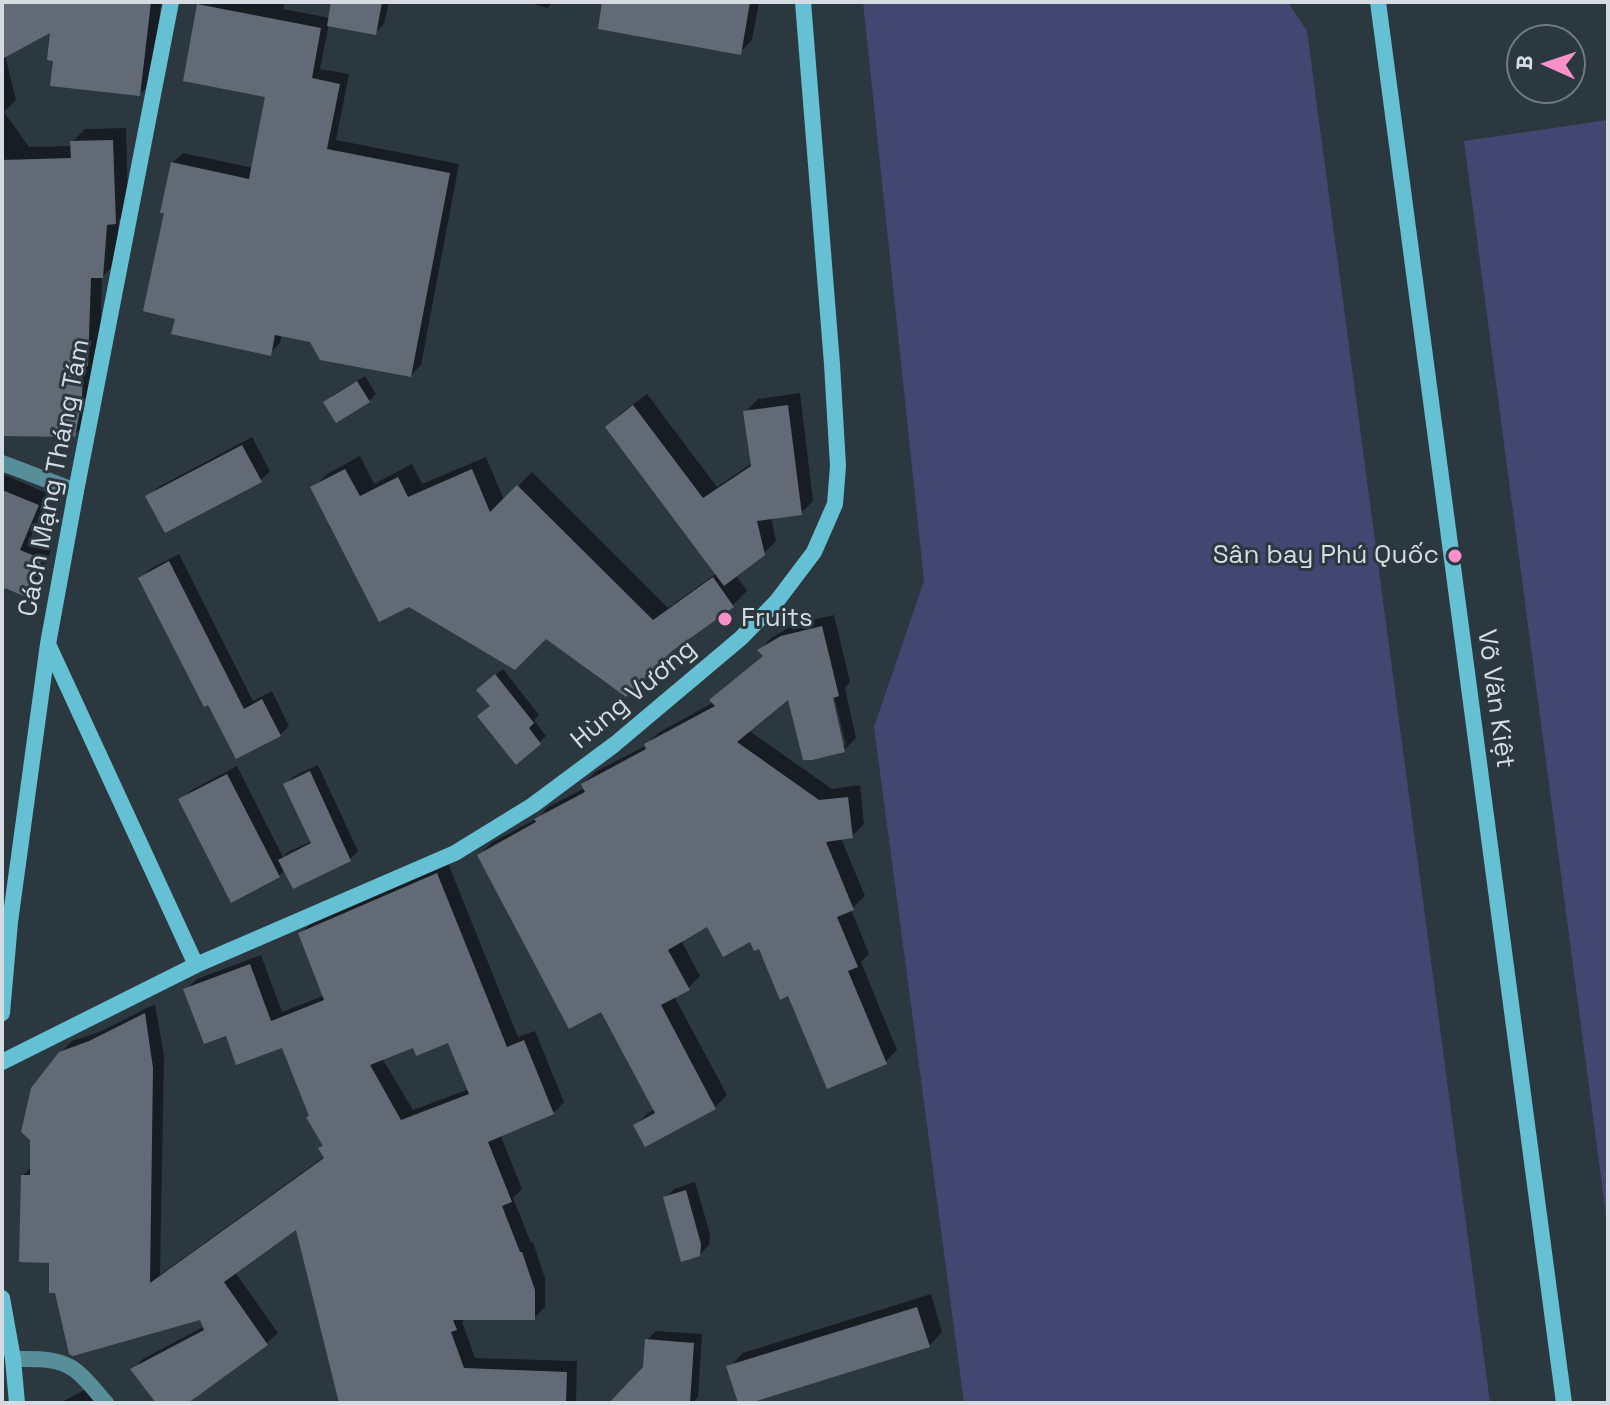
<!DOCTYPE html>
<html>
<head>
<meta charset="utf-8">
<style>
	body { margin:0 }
	#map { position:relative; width:1610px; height:1405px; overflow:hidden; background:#2c3840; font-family:"Space Grotesk",sans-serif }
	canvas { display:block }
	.frame { position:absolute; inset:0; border:4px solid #d5dce1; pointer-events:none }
	.north { position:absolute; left:1506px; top:24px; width:80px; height:80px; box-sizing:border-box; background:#2c3840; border:2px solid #707a80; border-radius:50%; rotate:273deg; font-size:22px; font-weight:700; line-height:32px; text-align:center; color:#d5dce1 }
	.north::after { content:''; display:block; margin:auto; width:28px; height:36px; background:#f990ca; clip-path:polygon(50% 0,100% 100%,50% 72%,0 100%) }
</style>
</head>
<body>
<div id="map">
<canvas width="1610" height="1405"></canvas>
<div class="frame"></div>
<div class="north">B</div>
</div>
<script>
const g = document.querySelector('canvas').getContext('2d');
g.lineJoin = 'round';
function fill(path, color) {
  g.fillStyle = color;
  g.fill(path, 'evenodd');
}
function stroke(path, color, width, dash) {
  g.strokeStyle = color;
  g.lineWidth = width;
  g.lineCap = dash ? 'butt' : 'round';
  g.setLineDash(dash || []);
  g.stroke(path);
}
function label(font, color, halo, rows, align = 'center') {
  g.font = font + ' "Space Grotesk",sans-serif';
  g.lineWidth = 6;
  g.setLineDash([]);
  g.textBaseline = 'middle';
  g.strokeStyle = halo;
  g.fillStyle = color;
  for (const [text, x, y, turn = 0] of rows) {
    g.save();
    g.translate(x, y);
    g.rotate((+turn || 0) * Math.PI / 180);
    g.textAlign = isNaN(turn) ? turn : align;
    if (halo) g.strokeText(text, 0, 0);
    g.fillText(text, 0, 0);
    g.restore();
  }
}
fill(new Path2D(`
	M 863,2 L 1288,2 L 1307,31 L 1490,1403 L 964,1403 L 874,727 L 924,581 Z
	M 1608,120 L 1608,1230 L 1464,141 Z`), '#434670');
fill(new Path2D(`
	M 2,2 L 161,2 L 153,81 L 140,94 L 55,59 L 52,30 L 5,55 L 16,100 L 4,112 L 29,147 L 72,146 L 72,142 L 85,129 L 126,128 L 128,210 L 119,219 L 116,263 L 102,277 L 100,351 L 87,422 L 74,435 L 2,434 Z
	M 202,2 L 285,2 L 283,9 L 330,18 L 333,2 L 389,2 L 384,24 L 375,33 L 329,24 L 320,69 L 349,74 L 336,140 L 459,164 L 421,365 L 411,375 L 311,340 L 282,334 L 280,343 L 270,353 L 177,317 L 167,212 L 172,163 L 183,153 L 253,168 L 267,96 L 199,5 Z
	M 528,2 L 553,2 L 547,8 Z
	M 604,2 L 759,2 L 752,40 L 740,52 Z
	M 365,376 L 376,394 L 369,401 L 326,402 L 333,395 Z
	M 800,393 L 813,501 L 801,513 L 771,517 L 776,541 L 763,554 L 736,575 L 747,591 L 733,605 L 671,650 L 546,637 L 313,488 L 327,474 L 360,456 L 374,484 L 412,464 L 422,484 L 486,457 L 504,500 L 532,472 L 668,608 L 717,573 L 607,427 L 620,414 L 647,394 L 717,487 L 752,463 L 745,412 L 758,399 Z
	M 252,437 L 270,471 L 261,480 L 148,497 L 157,488 Z
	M 2,474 L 49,494 L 30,539 L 52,548 L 38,583 L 26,594 L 2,585 Z
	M 179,554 L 253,701 L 272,691 L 289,726 L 280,735 L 237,757 L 141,578 L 150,569 Z
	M 834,615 L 850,682 L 845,688 L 856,738 L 844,750 L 790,696 L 748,730 L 832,789 L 860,785 L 864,824 L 852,836 L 841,838 L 865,896 L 851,909 L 869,954 L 861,962 L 897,1050 L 885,1062 L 790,993 L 760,946 L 751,940 L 708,924 L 681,940 L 700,976 L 688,988 L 674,996 L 727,1095 L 715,1107 L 636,1125 L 648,1113 L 655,1109 L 601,1009 L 479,855 L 491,843 L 538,818 L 548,807 L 585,788 L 583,784 L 595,772 L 645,746 L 658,733 L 714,702 L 712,700 L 724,688 L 765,655 L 760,650 L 771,638 L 795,624 ZM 832,688 L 846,745 L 842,745 L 828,689 Z
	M 503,669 L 539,715 L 534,720 L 546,736 L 540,742 L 492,706 L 485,683 Z
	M 318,765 L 358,851 L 350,859 L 294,886 L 285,869 L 279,876 L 181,800 L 190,791 L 237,766 L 283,857 L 288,852 L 312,841 L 286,784 L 294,776 Z
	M 448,863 L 518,1037 L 535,1031 L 564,1102 L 553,1113 L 500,1134 L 522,1189 L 513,1198 L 531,1243 L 533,1242 L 545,1278 L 545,1307 L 534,1318 L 466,1318 L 462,1322 L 475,1358 L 577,1361 L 576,1403 L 341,1403 L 297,1226 L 235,1272 L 278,1333 L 267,1343 L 189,1400 L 191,1403 L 158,1403 L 133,1369 L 143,1359 L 205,1326 L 201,1317 L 51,1261 L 22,1176 L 32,1167 L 60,1053 L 72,1041 L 102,1031 L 155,1004 L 164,1056 L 160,1275 L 325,1156 L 325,1145 L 283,1045 L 227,1033 L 186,989 L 197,979 L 261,955 L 282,1012 L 325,995 L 300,934 L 311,923 ZM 449,1041 L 469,1089 L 413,1110 L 382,1058 L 414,1045 Z
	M 695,1182 L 710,1234 L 709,1245 L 699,1255 L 665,1198 L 674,1189 Z
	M 931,1294 L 942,1332 L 929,1346 L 740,1403 L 729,1367 L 743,1353 Z
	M 656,1331 L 702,1334 L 698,1397 L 693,1403 L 612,1403 L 645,1368 L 647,1340 Z
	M 94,1385 L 104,1403 L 60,1403 Z`), '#0007');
fill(new Path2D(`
	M 2,2 L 151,2 L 140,96 L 50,86 L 53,61 L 47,60 L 50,33 L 2,59 Z
	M 331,2 L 382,2 L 376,35 L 327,26 Z
	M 602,2 L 750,2 L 741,55 L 598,29 Z
	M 197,4 L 321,28 L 312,78 L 340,84 L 327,149 L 450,173 L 411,377 L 320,360 L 310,342 L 275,335 L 271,356 L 171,334 L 175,319 L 143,311 L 164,213 L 160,213 L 171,162 L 249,179 L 265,97 L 183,81 Z
	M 113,140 L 116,224 L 107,225 L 103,278 L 91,278 L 88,366 L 83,366 L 82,400 L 75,437 L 2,436 L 2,160 L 71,158 L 70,141 Z
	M 357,381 L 370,402 L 336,423 L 323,402 Z
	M 633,405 L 703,498 L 751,466 L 743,411 L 788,405 L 802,515 L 757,521 L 765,555 L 724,586 L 605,427 Z
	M 242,445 L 262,482 L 165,533 L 145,496 Z
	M 345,469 L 360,496 L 398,477 L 408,497 L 472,469 L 490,512 L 517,485 L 653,620 L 713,577 L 734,607 L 672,651 L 626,697 L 546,639 L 515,670 L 409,607 L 379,622 L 310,487 Z
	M 2,490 L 39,505 L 20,550 L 42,559 L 26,597 L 5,588 L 2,593 Z
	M 169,561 L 244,709 L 262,699 L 281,736 L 236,759 L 208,705 L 204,707 L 138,578 Z
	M 822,626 L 839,696 L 833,698 L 845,752 L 812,760 L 803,760 L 788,700 L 737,742 L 819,800 L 848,797 L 853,838 L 826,842 L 854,910 L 837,917 L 858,967 L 848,971 L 887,1064 L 827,1089 L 788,996 L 780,1000 L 759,949 L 754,951 L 750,942 L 723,957 L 707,927 L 668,950 L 690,990 L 661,1005 L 716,1109 L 645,1147 L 633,1125 L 655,1113 L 601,1012 L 569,1029 L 477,855 L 536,822 L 534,819 L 585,792 L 581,784 L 646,749 L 644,744 L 715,706 L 709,700 L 763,656 L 757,650 L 781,636 Z
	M 495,674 L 534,723 L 529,728 L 541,744 L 516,765 L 477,716 L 490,706 L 476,690 Z
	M 310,771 L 351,861 L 293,889 L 278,860 L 311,843 L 283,784 Z
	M 227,774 L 280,877 L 231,903 L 178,799 Z
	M 437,873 L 507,1047 L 524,1040 L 554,1114 L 488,1142 L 512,1202 L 502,1206 L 520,1252 L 522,1252 L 535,1290 L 535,1320 L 453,1320 L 457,1330 L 451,1332 L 464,1368 L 567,1372 L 566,1403 L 339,1403 L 296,1230 L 224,1282 L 268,1345 L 188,1403 L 156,1403 L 130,1369 L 204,1330 L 200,1320 L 73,1356 L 69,1354 L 55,1293 L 49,1293 L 49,1263 L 19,1262 L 21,1175 L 30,1175 L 30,1140 L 21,1132 L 31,1088 L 59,1052 L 89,1041 L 145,1013 L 153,1068 L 150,1283 L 324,1158 L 318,1148 L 323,1146 L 306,1117 L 309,1116 L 282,1048 L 236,1065 L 226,1036 L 204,1044 L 183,989 L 250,964 L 271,1021 L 324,1000 L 298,933 ZM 448,1043 L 469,1094 L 401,1120 L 370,1065 L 413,1048 L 416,1056 Z
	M 686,1190 L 701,1244 L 700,1256 L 681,1262 L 663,1197 Z
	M 917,1307 L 930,1347 L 750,1403 L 738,1403 L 726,1366 Z
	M 645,1339 L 694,1343 L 690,1403 L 609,1403 L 643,1367 Z`), '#626a76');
stroke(new Path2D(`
	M 2,463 L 76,491
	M 13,1359 C 33,1359 58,1357 75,1370 C 87,1379 96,1392 106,1403`), '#588e9a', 16);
stroke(new Path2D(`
	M 1378,2 L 1564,1403
	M 48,644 L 196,965
	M 2,1013 L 10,922 L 48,644 L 76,491 L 171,2
	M 2,1062 L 196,965 L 455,853 L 533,805 L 615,744 L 741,638 L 777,601 L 814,552 L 835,504 L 838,466 L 832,364 L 803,2
	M 2,1298 L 13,1359 L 17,1403`), '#66c0d3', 16);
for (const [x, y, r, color] of [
	[1455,556,8,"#f990ca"],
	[725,619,8,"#f990ca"]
]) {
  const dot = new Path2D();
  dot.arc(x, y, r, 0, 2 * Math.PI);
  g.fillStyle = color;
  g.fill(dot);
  stroke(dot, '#2c3840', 3);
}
label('26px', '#d5dce1', '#2c3840', [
	["Cách Mạng Tháng Tám",55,478,-79],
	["Hùng Vương",634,695,-40],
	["Võ Văn Kiệt",1495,699,82]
]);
label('26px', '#d5dce1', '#2c3840', [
	["Sân bay Phú Quốc",1439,556],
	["Fruits",741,619,"left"]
], 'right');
</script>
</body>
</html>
